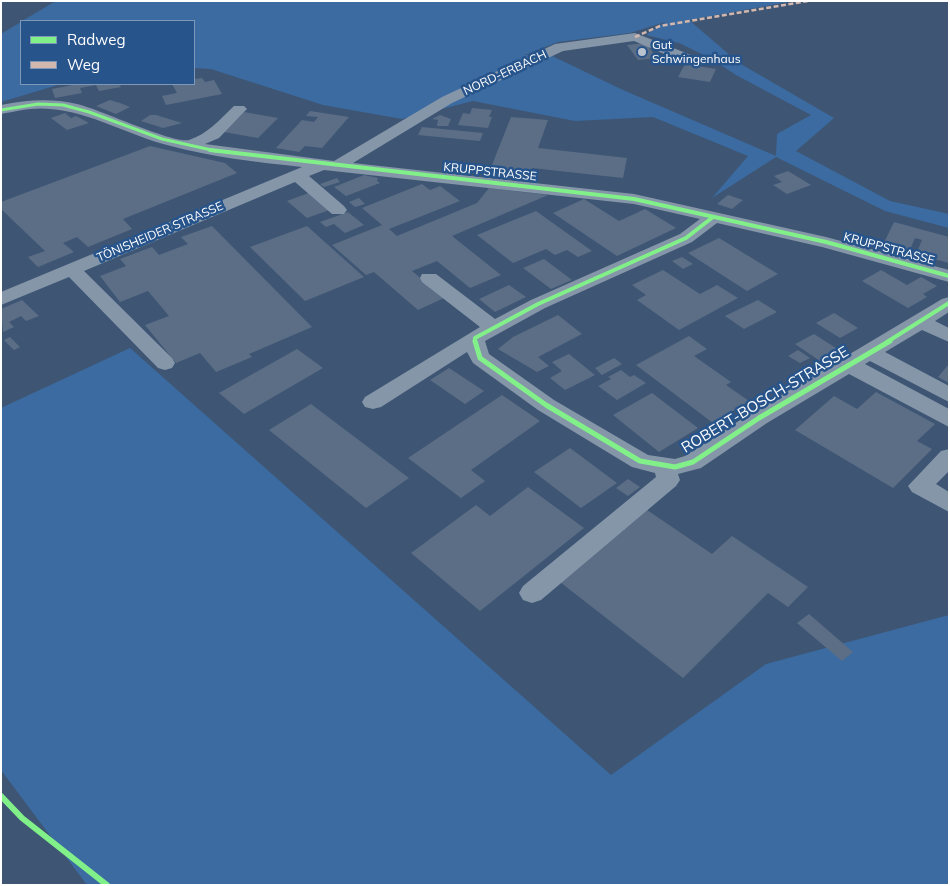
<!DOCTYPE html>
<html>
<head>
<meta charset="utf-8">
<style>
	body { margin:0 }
	#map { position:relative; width:950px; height:886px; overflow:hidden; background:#3e5674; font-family:Mulish,sans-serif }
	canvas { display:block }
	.frame { position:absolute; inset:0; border:2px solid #fff; pointer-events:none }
	.legend { position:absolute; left:20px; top:20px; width:175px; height:65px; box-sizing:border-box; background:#27548b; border:1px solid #7d98b9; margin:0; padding:6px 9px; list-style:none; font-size:15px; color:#fff }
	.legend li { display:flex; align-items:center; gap:10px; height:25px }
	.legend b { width:25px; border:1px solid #7d98b9 }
</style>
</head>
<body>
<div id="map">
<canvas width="950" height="886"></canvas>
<div class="frame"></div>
<ul class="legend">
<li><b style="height:6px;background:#82f089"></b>Radweg</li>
<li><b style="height:6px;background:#d1b7ad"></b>Weg</li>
</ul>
</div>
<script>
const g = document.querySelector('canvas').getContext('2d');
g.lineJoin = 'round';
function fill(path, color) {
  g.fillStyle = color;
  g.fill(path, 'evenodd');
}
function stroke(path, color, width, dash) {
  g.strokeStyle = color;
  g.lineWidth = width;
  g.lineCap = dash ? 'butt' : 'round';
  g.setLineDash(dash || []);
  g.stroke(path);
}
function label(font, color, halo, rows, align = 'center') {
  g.font = font + ' Mulish,sans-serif';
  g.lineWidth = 5;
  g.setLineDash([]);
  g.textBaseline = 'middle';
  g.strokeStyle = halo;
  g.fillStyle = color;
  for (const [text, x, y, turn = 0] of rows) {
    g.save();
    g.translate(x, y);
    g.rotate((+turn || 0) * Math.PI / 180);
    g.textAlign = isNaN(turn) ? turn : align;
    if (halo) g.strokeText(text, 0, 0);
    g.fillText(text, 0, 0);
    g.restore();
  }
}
fill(new Path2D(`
	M 56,1 L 794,1 L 689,20 L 739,63 L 834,118 L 796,151 L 890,201 L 949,214 L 949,228 L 885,211 L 776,157 L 712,198 L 748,156 L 653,117 L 575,121 L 473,101 L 402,119 L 323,105 L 211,69 L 194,68 L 194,21 L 22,21 ZM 665,22 L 646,35 L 679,43 L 710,58 L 736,75 L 811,115 L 777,134 L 776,156 L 623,90 L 550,55 L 525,55 L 558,42 L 630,33 Z
	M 21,22 L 21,84 L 61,84 L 1,102 L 1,34 Z
	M 130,348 L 611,775 L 766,664 L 949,615 L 949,885 L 87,885 L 1,770 L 1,408 Z`), '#3b6ba1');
fill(new Path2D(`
	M 646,43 L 657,58 L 638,60 L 627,45 Z
	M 685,64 L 716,69 L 710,82 L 678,77 Z
	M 202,78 L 205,82 L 214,80 L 222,94 L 166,105 L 162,96 L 177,93 L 172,84 L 194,84 L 194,79 Z
	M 78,84 L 119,84 L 121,87 L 99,91 L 96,85 L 80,88 L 82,93 L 55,98 L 52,89 Z
	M 110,100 L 120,103 L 130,107 L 116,114 L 96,106 Z
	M 472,108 L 492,110 L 489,117 L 492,117 L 488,128 L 458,125 L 463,113 L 470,114 Z
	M 310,111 L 349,117 L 322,148 L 305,146 L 299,152 L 276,148 L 302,120 L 314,122 L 318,117 L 306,116 Z
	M 244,112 L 278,118 L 258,138 L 224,132 Z
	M 65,113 L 71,118 L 76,116 L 89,123 L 67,130 L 51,118 Z
	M 150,115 L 156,115 L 182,123 L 163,128 L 141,121 Z
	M 440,115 L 451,119 L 448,126 L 437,126 L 438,120 L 432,119 Z
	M 511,117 L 548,120 L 538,148 L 627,158 L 623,178 L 532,168 L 530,174 L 490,170 Z
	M 422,127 L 483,133 L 480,141 L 418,135 Z
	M 150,146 L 225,163 L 237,173 L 123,219 L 132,229 L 88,247 L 77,237 L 63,243 L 74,252 L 38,267 L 28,257 L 45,251 L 1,209 L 1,202 Z
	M 788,171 L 811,185 L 787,194 L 773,185 L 782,182 L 774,176 Z
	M 364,175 L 378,178 L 377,181 L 380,183 L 346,196 L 334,187 Z
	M 337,178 L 340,182 L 324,187 L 320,184 Z
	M 422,184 L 430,190 L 440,186 L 460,201 L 389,229 L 397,236 L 477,203 L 489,188 L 548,195 L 452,236 L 501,275 L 470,288 L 437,261 L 412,271 L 444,298 L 418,310 L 374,272 L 366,275 L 332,245 L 382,225 L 362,208 Z
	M 314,191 L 335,208 L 307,218 L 287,201 Z
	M 728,195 L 743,200 L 732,209 L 717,204 Z
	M 359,198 L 365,204 L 355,207 L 349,202 Z
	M 584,199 L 619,221 L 645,209 L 676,228 L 617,256 L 553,213 Z
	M 536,211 L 592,251 L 578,257 L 567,250 L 555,255 L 546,249 L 513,263 L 477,235 Z
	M 348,212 L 364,225 L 345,233 L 334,224 L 326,227 L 320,222 Z
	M 894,222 L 949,237 L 949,263 L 916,254 L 922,240 L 915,238 L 909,252 L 883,245 Z
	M 212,226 L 312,327 L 249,354 L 252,357 L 216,372 L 200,353 L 176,363 L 145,325 L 169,316 L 148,291 L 120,302 L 100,276 L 126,266 L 120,259 L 152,247 L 159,255 L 188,244 L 181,237 Z
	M 307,226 L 364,277 L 305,301 L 250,247 Z
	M 719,238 L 778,274 L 747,291 L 688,253 Z
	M 682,257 L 693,264 L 683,269 L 672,261 Z
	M 544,259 L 572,280 L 551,289 L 523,268 Z
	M 663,270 L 700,294 L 717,285 L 738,298 L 679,330 L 637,300 L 646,295 L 632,285 Z
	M 881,270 L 907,285 L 921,277 L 937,286 L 923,294 L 927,297 L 908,308 L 862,281 Z
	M 509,285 L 526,297 L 495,312 L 479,299 Z
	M 22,300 L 39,316 L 26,321 L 21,316 L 9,322 L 14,327 L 3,332 L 1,309 Z
	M 758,300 L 777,312 L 744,329 L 725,316 Z
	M 834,313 L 858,328 L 840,338 L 816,323 Z
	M 558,315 L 582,334 L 538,357 L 549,366 L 537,372 L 498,349 L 513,337 Z
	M 814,334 L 839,350 L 820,361 L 795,344 Z
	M 689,336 L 707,349 L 694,356 L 731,382 L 726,385 L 749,401 L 713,423 L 636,365 Z
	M 10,337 L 20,347 L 14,350 L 4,340 Z
	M 297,349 L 323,368 L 244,414 L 219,393 Z
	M 798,350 L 810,358 L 800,363 L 788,356 Z
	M 569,354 L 595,375 L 565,390 L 550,378 L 562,371 L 552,362 Z
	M 614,358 L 622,364 L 602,375 L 595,368 Z
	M 949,364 L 949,383 L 938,377 Z
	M 449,368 L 484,391 L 465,404 L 430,380 Z
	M 621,370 L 630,377 L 634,375 L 646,383 L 617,400 L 598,386 L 611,379 L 608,377 Z
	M 876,392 L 935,424 L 917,441 L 932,449 L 893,488 L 795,430 L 834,396 L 857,409 Z
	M 652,393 L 698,428 L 659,452 L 613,415 Z
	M 502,395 L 540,421 L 471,470 L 485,481 L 461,498 L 408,458 Z
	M 311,404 L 409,478 L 366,508 L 269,430 Z
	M 570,448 L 617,483 L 581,508 L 534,472 Z
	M 628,479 L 640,487 L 628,496 L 616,488 Z
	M 528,487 L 584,528 L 480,611 L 411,553 L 476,505 L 490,516 Z
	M 647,510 L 712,554 L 732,536 L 808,587 L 788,607 L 768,593 L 683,678 L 560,582 Z
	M 809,614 L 853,652 L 842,661 L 797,623 Z`), '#5b6e86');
fill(new Path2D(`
	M 635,33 L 691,55 L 693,58 L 686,62 L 681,61 L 634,41 L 563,51 L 452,103 L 353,163 L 634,194 L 826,237 L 949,270 L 949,282 L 822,247 L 717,223 L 692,242 L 545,308 L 485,341 L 489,354 L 554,400 L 648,455 L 675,459 L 685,456 L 751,413 L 942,299 L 949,297 L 949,312 L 935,321 L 949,328 L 949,342 L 922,330 L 885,352 L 949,386 L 949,402 L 870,361 L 865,364 L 949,409 L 949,427 L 849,374 L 767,423 L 701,468 L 678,474 L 680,480 L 676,486 L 541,600 L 532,603 L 523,600 L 519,593 L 523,586 L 656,477 L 655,473 L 632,467 L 538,410 L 473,363 L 467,352 L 381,407 L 373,409 L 365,407 L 362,402 L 365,397 L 480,327 L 422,282 L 420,278 L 422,274 L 436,274 L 495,319 L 531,300 L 680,234 L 700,219 L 634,204 L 324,170 L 309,176 L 344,206 L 347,210 L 344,214 L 332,214 L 295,182 L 84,271 L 172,358 L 175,363 L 172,368 L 165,370 L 158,368 L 69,277 L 1,305 L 1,292 L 302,167 C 256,162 211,157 167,145 C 128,135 91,112 50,109 C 34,107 17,111 1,114 L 1,105 C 27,100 50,98 77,104 C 99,109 173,144 189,140 C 208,134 220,119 234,106 L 244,106 L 247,109 L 244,112 L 219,138 L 205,144 L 334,161 L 442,97 L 555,44 Z
	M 949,449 L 949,471 L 936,484 L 949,492 L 949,512 L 912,492 L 908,486 L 941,451 Z`), '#8596a9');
stroke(new Path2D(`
	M 635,37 L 660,26 L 808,1`), '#d1b7ad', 2.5, [5, 2.5]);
stroke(new Path2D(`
	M 1,110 L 38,104 L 63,105 L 89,112 L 162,139 L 216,151`), '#82f089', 3);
stroke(new Path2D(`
	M 210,150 L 634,199 L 826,242 L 949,276
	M 475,342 L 475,338 L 538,304 L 686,238 L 713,217
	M 887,342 L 949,303`), '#82f089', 4);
stroke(new Path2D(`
	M 475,341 L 480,358 L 546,405 L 640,461 L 675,467 L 693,462 L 759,418 L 890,341`), '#82f089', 5);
stroke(new Path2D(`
	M 1,796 L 22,818 L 107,885`), '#82f089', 6);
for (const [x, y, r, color] of [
	[642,52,5,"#bbc4ce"]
]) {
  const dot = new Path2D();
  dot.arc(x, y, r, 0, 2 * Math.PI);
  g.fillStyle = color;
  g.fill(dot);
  stroke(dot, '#27548b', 2);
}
label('12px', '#fff', '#27548b', [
	["Gut",652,45],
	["Schwingenhaus",652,59]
], 'left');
label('12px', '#fff', '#27548b', [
	["NORD-ERBACH",505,73,-25],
	["KRUPPSTRASSE",490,172,6],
	["TÖNISHEIDER STRASSE",160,232,-23],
	["KRUPPSTRASSE",889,249,15]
]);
label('15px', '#fff', '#27548b', [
	["ROBERT-BOSCH-STRASSE",765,400,-31]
]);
</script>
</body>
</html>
